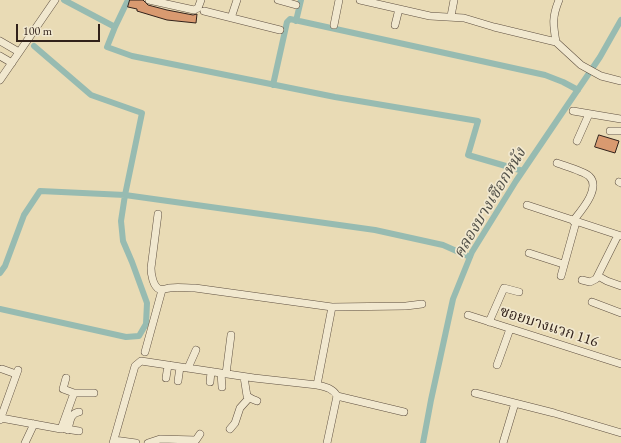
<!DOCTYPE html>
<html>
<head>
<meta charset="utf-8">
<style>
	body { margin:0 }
	#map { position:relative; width:621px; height:443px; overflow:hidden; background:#e9dbb5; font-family:"EB Garamond",serif }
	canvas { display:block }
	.scale { position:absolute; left:16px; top:24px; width:84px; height:18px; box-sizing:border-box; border:2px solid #31211a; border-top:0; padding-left:5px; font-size:12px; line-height:14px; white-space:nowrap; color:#31211a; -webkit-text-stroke:3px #f1e8cf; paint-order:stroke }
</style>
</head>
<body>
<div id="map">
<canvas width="621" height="443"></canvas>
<div class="scale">100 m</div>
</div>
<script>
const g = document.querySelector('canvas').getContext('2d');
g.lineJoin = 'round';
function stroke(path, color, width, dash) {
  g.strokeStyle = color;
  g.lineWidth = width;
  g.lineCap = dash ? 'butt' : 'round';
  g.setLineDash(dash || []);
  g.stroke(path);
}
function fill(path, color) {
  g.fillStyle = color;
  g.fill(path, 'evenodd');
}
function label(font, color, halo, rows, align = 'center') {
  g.font = font + ' "EB Garamond","Noto Serif Thai",serif';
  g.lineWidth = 3.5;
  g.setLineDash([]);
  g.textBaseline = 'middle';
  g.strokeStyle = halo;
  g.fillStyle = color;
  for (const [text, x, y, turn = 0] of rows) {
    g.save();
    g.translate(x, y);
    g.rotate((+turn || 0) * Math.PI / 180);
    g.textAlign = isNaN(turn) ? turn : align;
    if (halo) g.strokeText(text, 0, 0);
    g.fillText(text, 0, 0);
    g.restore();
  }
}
stroke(new Path2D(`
	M 64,0 L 115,27 L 107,47 L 132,56 L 335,97 L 478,121 L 468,155 L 523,171
	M 296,21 L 301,0
	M 115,27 L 128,0
	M 273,85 L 287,22 L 290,19 L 545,75 L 563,82 L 578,90
	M 0,273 L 5,266 L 24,215 L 40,191 L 125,195 L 375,230 L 443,245 L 470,257
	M 0,309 L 126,337 L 139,336 L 146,324 L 147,303 L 132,262 L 123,241 L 121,221 L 125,195 L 142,113 L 91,95 L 34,46
	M 423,443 L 431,400 L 453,299 L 472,252 L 516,181 L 600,57 L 621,20`), '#97bbb1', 6);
const building = new Path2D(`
	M 130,0 L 143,0 L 148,5 L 167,10 L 193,15 L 197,14 L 196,23 L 167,20 L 137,11 L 137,9 L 128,7 Z
	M 599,135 L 619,141 L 615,153 L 595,147 Z`);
fill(building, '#d99a70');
stroke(building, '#31211a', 1);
const minor = new Path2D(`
	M 149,0 L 194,10 L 198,8 L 201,0
	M 278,0 L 296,5
	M 360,0 L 430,16 L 464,18 L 494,27 L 556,42 L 581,65 L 601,76 L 621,81
	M 204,11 L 280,30
	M 451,16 L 454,0
	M 231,18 L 237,0
	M 334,25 L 339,0
	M 395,25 L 399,9
	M 0,41 L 19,52
	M 556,42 C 553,24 552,17 559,0
	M 0,56 L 12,63
	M 0,80 L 55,0
	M 573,111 L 621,119
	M 610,131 L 621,131
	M 577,141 L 589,114
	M 557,163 C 565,166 583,171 589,176 C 602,188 580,212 573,221
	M 619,182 L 621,183
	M 527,205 L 621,236
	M 158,214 L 151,268 C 151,274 153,286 159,289 C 162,290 165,289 169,288 C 177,287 186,288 195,288 L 332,307 L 317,385
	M 529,253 L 563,264
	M 561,276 L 576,222
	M 598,276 L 607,281 L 621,286
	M 582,280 L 590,282 L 596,279 L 618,235
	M 592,302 L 621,313
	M 332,307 L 406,306 L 422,304
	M 468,315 L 621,364
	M 489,322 L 504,288 L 519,292
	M 145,352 L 162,290
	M 497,365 L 510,329
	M 188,368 L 196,350
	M 2,369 L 16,374
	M 221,373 L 222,387
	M 226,374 L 231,335
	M 244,377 L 247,396 L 252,399 L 257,401
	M 66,378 L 63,389 L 74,393
	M 166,378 L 168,365
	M 178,381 L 180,367
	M 210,382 L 211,372
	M 475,393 L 554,413 L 621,433
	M 337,396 L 404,412
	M 1,418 L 61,429 L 74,393 L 94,393
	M 0,420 L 18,370
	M 65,429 L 79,431
	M 230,429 L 235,423 L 240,408 L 249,398
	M 68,430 C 70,422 70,413 79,412
	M 114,440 L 136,443
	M 25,443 L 34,424
	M 113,443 L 135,366 L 141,361 L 254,378 L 317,385 C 325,387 333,388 337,396 L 327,443
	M 148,443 L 160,439 L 196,440 L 200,434
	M 503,443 L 515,403`);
stroke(minor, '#5f5041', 8);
stroke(minor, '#f1e8cf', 7);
label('15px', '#31211a', '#f1e8cf', [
	["ซอยบางแวก 116",549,327,18]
]);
label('italic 16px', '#504f47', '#f1e8cf', [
	["คลองบางเชือกหนัง",490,203,-59]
]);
</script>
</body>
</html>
